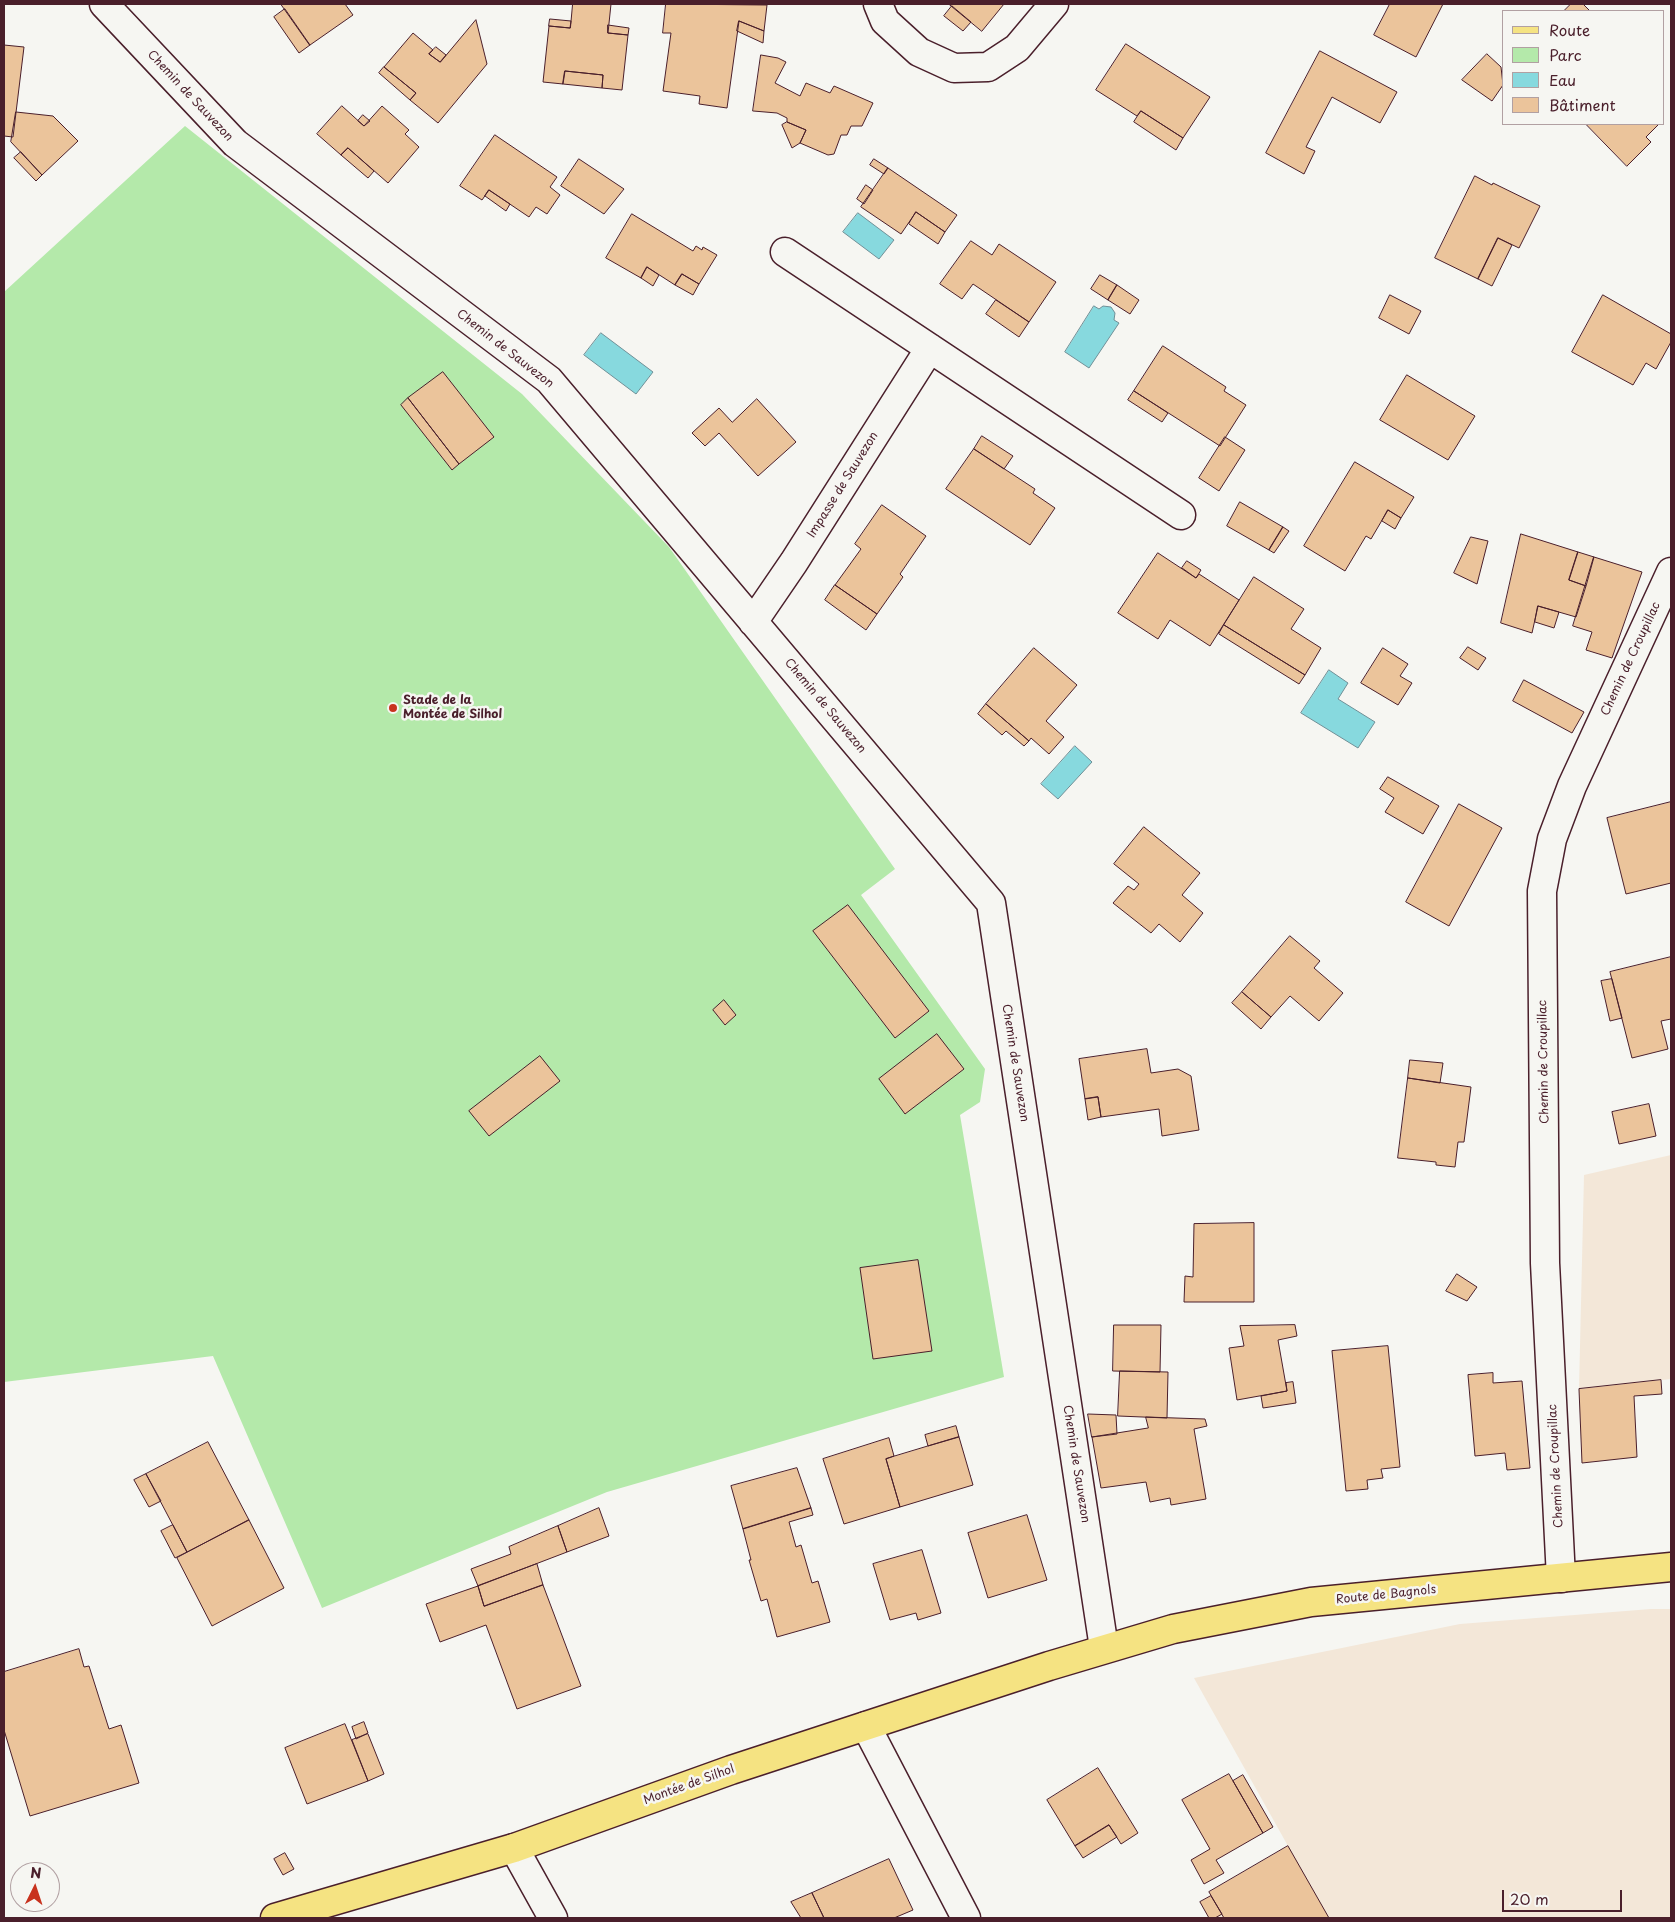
<!DOCTYPE html>
<html>
<head>
<meta charset="utf-8">
<style>
	body { margin:0 }
	#map { position:relative; width:1675px; height:1922px; overflow:hidden; background:#f6f6f2; font-family:"Playpen Sans",sans-serif }
	canvas { display:block }
	.frame { position:absolute; inset:0; border:5px solid #4a1f2b; pointer-events:none }
	.legend { position:absolute; left:1502px; top:10px; width:162px; height:115px; box-sizing:border-box; background:#f6f6f2; border:1px solid #b1a0a2; margin:0; padding:6px 9px; list-style:none; font-size:15px; color:#4a1f2b }
	.legend li { display:flex; align-items:center; gap:10px; height:25px }
	.legend b { width:25px; border:1px solid #b1a0a2 }
	.north { position:absolute; left:10px; top:1862px; width:50px; height:50px; box-sizing:border-box; background:#f6f6f2; border:1px solid #b1a0a2; border-radius:50%; rotate:4deg; font-size:14px; font-weight:700; line-height:20px; text-align:center; color:#4a1f2b }
	.north::after { content:''; display:block; margin:auto; width:18px; height:22px; background:#c8321e; clip-path:polygon(50% 0,100% 100%,50% 72%,0 100%) }
	.scale { position:absolute; left:1502px; top:1890px; width:120px; height:22px; box-sizing:border-box; border:2px solid #4a1f2b; border-top:0; padding-left:6px; font-size:15px; line-height:18px; white-space:nowrap; color:#4a1f2b; -webkit-text-stroke:4px #f6f6f2; paint-order:stroke }
</style>
</head>
<body>
<div id="map">
<canvas width="1675" height="1922"></canvas>
<div class="frame"></div>
<ul class="legend">
<li><b style="height:6px;background:#f5e382"></b>Route</li>
<li><b style="height:14px;background:#b4e9aa"></b>Parc</li>
<li><b style="height:14px;background:#87d9de"></b>Eau</li>
<li><b style="height:14px;background:#ebc49b"></b>Bâtiment</li>
</ul>
<div class="north">N</div>
<div class="scale">20 m</div>
</div>
<script>
const g = document.querySelector('canvas').getContext('2d');
g.lineJoin = 'round';
function fill(path, color) {
  g.fillStyle = color;
  g.fill(path, 'evenodd');
}
function stroke(path, color, width, dash) {
  g.strokeStyle = color;
  g.lineWidth = width;
  g.lineCap = dash ? 'butt' : 'round';
  g.setLineDash(dash || []);
  g.stroke(path);
}
function label(font, color, halo, rows, align = 'center') {
  g.font = font + ' "Playpen Sans",sans-serif';
  g.lineWidth = 5;
  g.setLineDash([]);
  g.textBaseline = 'middle';
  g.strokeStyle = halo;
  g.fillStyle = color;
  for (const [text, x, y, turn = 0] of rows) {
    g.save();
    g.translate(x, y);
    g.rotate((+turn || 0) * Math.PI / 180);
    g.textAlign = isNaN(turn) ? turn : align;
    if (halo) g.strokeText(text, 0, 0);
    g.fillText(text, 0, 0);
    g.restore();
  }
}
fill(new Path2D(`
	M 1671,1155 L 1671,1379 L 1579,1389 L 1584,1175 Z
	M 1651,1609 L 1671,1609 L 1671,1918 L 1209,1918 L 1200,1902 L 1288,1846 L 1194,1678 L 1460,1624 Z`), '#f3e7d8');
fill(new Path2D(`
	M 185,126 L 522,394 L 669,547 L 895,869 L 861,895 L 985,1069 L 980,1102 L 960,1115 L 1004,1377 L 607,1492 L 322,1608 L 213,1356 L 4,1382 L 4,292 Z`), '#b4e9aa');
const water = new Path2D(`
	M 858,213 L 894,240 L 879,259 L 843,232 Z
	M 1094,306 L 1099,309 L 1103,306 L 1111,307 L 1115,313 L 1114,320 L 1119,323 L 1089,368 L 1065,352 Z
	M 601,333 L 653,372 L 636,394 L 584,355 Z
	M 1329,670 L 1348,683 L 1338,699 L 1375,722 L 1358,748 L 1301,713 Z
	M 1075,746 L 1092,762 L 1058,799 L 1041,784 Z`);
fill(water, '#87d9de');
stroke(water, '#6f8f96', 1);
const building = new Path2D(`
	M 281,4 L 345,4 L 353,15 L 310,45 Z
	M 573,4 L 611,4 L 608,33 L 628,35 L 622,90 L 602,88 L 603,75 L 565,71 L 563,84 L 543,82 L 549,26 L 570,28 Z
	M 666,4 L 767,5 L 764,31 L 739,21 L 727,108 L 699,104 L 700,96 L 663,91 L 671,33 L 663,33 Z
	M 949,4 L 1004,4 L 982,31 Z
	M 1390,4 L 1443,4 L 1416,57 L 1374,35 Z
	M 1571,4 L 1583,4 L 1590,11 L 1564,11 Z
	M 952,6 L 971,22 L 963,31 L 944,16 Z
	M 285,9 L 310,45 L 299,53 L 274,17 Z
	M 550,19 L 571,21 L 570,28 L 549,26 Z
	M 476,20 L 487,64 L 438,123 L 410,100 L 416,93 L 384,67 L 413,33 L 433,50 L 429,54 L 440,62 Z
	M 739,21 L 764,31 L 763,43 L 737,31 Z
	M 608,25 L 629,28 L 628,35 L 608,33 Z
	M 1126,44 L 1210,97 L 1183,138 L 1141,111 L 1137,116 L 1096,90 Z
	M 4,45 L 24,47 L 13,137 L 4,136 Z
	M 436,47 L 446,55 L 440,62 L 429,54 Z
	M 1320,51 L 1397,92 L 1380,123 L 1332,97 L 1306,147 L 1315,151 L 1304,174 L 1266,153 Z
	M 1487,54 L 1501,67 L 1503,85 L 1492,101 L 1462,80 Z
	M 761,55 L 778,58 L 786,62 L 775,83 L 800,96 L 806,83 L 830,93 L 834,86 L 873,103 L 862,126 L 851,126 L 847,135 L 841,135 L 834,154 L 828,155 L 800,143 L 806,130 L 787,122 L 787,118 L 777,113 L 753,111 Z
	M 384,67 L 416,93 L 410,100 L 379,73 Z
	M 565,71 L 603,75 L 602,88 L 563,84 Z
	M 342,106 L 364,126 L 382,106 L 409,130 L 405,134 L 419,147 L 388,183 L 348,148 L 341,155 L 317,134 Z
	M 1141,111 L 1183,138 L 1176,150 L 1134,122 Z
	M 16,112 L 53,116 L 78,141 L 42,175 L 11,142 Z
	M 363,115 L 370,121 L 364,126 L 358,121 Z
	M 787,122 L 806,130 L 800,143 L 792,148 L 782,125 Z
	M 1586,124 L 1659,124 L 1646,137 L 1651,142 L 1627,166 Z
	M 495,135 L 557,177 L 550,187 L 560,195 L 547,214 L 536,207 L 529,217 L 489,190 L 482,200 L 460,186 Z
	M 348,148 L 374,171 L 368,178 L 341,155 Z
	M 21,152 L 42,175 L 36,181 L 14,158 Z
	M 579,159 L 624,189 L 604,214 L 561,186 Z
	M 874,159 L 888,168 L 884,174 L 870,165 Z
	M 888,168 L 957,215 L 945,232 L 916,212 L 901,234 L 861,207 Z
	M 1475,176 L 1492,185 L 1493,183 L 1540,206 L 1519,248 L 1498,238 L 1478,279 L 1435,258 Z
	M 866,185 L 873,190 L 864,204 L 857,199 Z
	M 489,190 L 510,204 L 506,211 L 485,196 Z
	M 916,212 L 945,232 L 938,244 L 909,224 Z
	M 632,214 L 693,251 L 696,246 L 702,250 L 703,247 L 717,255 L 699,284 L 682,274 L 675,285 L 647,267 L 641,278 L 606,258 Z
	M 1498,238 L 1512,245 L 1492,286 L 1478,279 Z
	M 971,241 L 992,255 L 999,244 L 1056,282 L 1029,322 L 973,284 L 962,299 L 940,284 Z
	M 647,267 L 659,275 L 653,286 L 641,278 Z
	M 682,274 L 699,284 L 693,295 L 675,285 Z
	M 1100,275 L 1117,285 L 1108,300 L 1091,289 Z
	M 1117,285 L 1139,300 L 1130,314 L 1108,300 Z
	M 1390,295 L 1421,311 L 1409,334 L 1379,318 Z
	M 1603,295 L 1671,334 L 1671,342 L 1656,369 L 1646,363 L 1633,385 L 1572,352 Z
	M 996,300 L 1029,322 L 1019,337 L 986,314 Z
	M 1163,346 L 1226,387 L 1224,391 L 1246,405 L 1220,446 L 1134,391 Z
	M 443,372 L 494,437 L 459,464 L 408,398 Z
	M 1407,375 L 1475,416 L 1448,460 L 1380,420 Z
	M 1134,391 L 1168,413 L 1162,422 L 1128,400 Z
	M 408,398 L 459,464 L 452,470 L 401,405 Z
	M 757,399 L 796,442 L 758,476 L 719,433 L 705,446 L 692,433 L 719,408 L 732,422 Z
	M 982,436 L 1013,456 L 1004,469 L 974,449 Z
	M 1225,437 L 1245,450 L 1219,491 L 1199,478 Z
	M 974,449 L 1035,489 L 1033,493 L 1055,508 L 1030,545 L 946,489 Z
	M 1355,462 L 1414,497 L 1401,518 L 1388,510 L 1371,539 L 1366,536 L 1345,571 L 1304,546 Z
	M 1240,502 L 1283,527 L 1269,550 L 1227,526 Z
	M 882,505 L 926,536 L 900,574 L 903,577 L 877,614 L 835,585 L 861,549 L 855,544 Z
	M 1388,510 L 1401,518 L 1395,529 L 1382,521 Z
	M 1283,527 L 1289,531 L 1274,553 L 1269,550 Z
	M 1521,534 L 1578,552 L 1569,580 L 1586,586 L 1576,617 L 1538,606 L 1532,633 L 1501,623 Z
	M 1471,537 L 1488,541 L 1477,584 L 1454,573 Z
	M 1578,552 L 1594,557 L 1586,586 L 1569,580 Z
	M 1158,553 L 1196,578 L 1199,574 L 1239,600 L 1210,646 L 1170,620 L 1158,639 L 1118,613 Z
	M 1594,557 L 1642,572 L 1612,658 L 1586,650 L 1592,632 L 1573,626 Z
	M 1187,561 L 1201,570 L 1196,578 L 1182,568 Z
	M 1254,577 L 1304,609 L 1291,629 L 1321,648 L 1305,675 L 1224,625 Z
	M 835,585 L 877,614 L 866,630 L 825,600 Z
	M 1538,606 L 1559,612 L 1554,628 L 1535,622 Z
	M 1224,625 L 1305,675 L 1299,684 L 1219,634 Z
	M 1468,647 L 1486,658 L 1478,670 L 1460,658 Z
	M 1034,648 L 1077,685 L 1046,721 L 1064,737 L 1049,754 L 1031,738 L 1029,741 L 986,704 Z
	M 1383,648 L 1408,664 L 1400,676 L 1412,683 L 1398,705 L 1361,683 Z
	M 1524,680 L 1584,712 L 1572,733 L 1513,701 Z
	M 986,704 L 1029,741 L 1024,746 L 1006,731 L 1002,735 L 978,714 Z
	M 1388,777 L 1439,806 L 1423,834 L 1385,812 L 1394,798 L 1380,789 Z
	M 1671,802 L 1671,883 L 1626,894 L 1607,818 Z
	M 1459,804 L 1502,828 L 1449,926 L 1406,902 Z
	M 1144,827 L 1200,873 L 1182,895 L 1203,913 L 1180,942 L 1159,924 L 1151,933 L 1113,903 L 1128,886 L 1134,890 L 1139,884 L 1114,864 Z
	M 848,905 L 929,1011 L 895,1038 L 813,931 Z
	M 1290,936 L 1320,961 L 1314,968 L 1343,993 L 1319,1021 L 1290,996 L 1271,1017 L 1242,992 Z
	M 1671,957 L 1671,1019 L 1661,1021 L 1668,1049 L 1632,1058 L 1610,972 Z
	M 1612,979 L 1622,1018 L 1610,1021 L 1601,981 Z
	M 1242,992 L 1271,1017 L 1261,1029 L 1232,1003 Z
	M 724,1000 L 736,1015 L 725,1025 L 713,1010 Z
	M 937,1034 L 964,1069 L 905,1114 L 879,1079 Z
	M 1147,1049 L 1151,1073 L 1178,1069 L 1191,1076 L 1199,1130 L 1162,1136 L 1159,1109 L 1101,1117 L 1098,1097 L 1085,1099 L 1079,1059 Z
	M 540,1056 L 560,1081 L 489,1136 L 469,1111 Z
	M 1410,1060 L 1443,1063 L 1440,1083 L 1408,1078 Z
	M 1408,1078 L 1471,1087 L 1464,1142 L 1458,1142 L 1455,1167 L 1436,1165 L 1436,1162 L 1398,1158 Z
	M 1098,1097 L 1101,1117 L 1088,1120 L 1085,1099 Z
	M 1649,1104 L 1656,1136 L 1619,1144 L 1612,1112 Z
	M 1254,1223 L 1254,1302 L 1184,1302 L 1185,1276 L 1193,1277 L 1194,1224 Z
	M 918,1260 L 932,1351 L 873,1359 L 860,1268 Z
	M 1457,1274 L 1477,1287 L 1467,1301 L 1446,1291 Z
	M 1114,1325 L 1161,1325 L 1160,1372 L 1113,1371 Z
	M 1295,1325 L 1297,1336 L 1278,1340 L 1287,1391 L 1237,1400 L 1229,1348 L 1244,1346 L 1240,1326 Z
	M 1388,1346 L 1400,1467 L 1381,1469 L 1383,1478 L 1367,1480 L 1368,1489 L 1346,1491 L 1332,1351 Z
	M 1120,1371 L 1168,1372 L 1167,1418 L 1118,1416 Z
	M 1493,1373 L 1493,1383 L 1522,1381 L 1530,1468 L 1507,1470 L 1505,1453 L 1475,1456 L 1468,1375 Z
	M 1661,1380 L 1662,1394 L 1634,1396 L 1637,1457 L 1582,1463 L 1579,1389 Z
	M 1293,1382 L 1296,1403 L 1263,1408 L 1261,1396 L 1287,1391 L 1286,1383 Z
	M 1088,1414 L 1116,1415 L 1117,1434 L 1092,1437 Z
	M 1146,1417 L 1205,1419 L 1207,1426 L 1194,1429 L 1206,1499 L 1171,1505 L 1170,1498 L 1150,1502 L 1146,1482 L 1101,1488 L 1092,1437 L 1148,1428 Z
	M 956,1426 L 959,1437 L 928,1446 L 925,1435 Z
	M 959,1437 L 973,1485 L 900,1507 L 886,1459 Z
	M 889,1438 L 894,1456 L 886,1459 L 900,1507 L 844,1524 L 823,1459 Z
	M 208,1442 L 249,1520 L 187,1552 L 146,1474 Z
	M 797,1468 L 811,1508 L 743,1529 L 731,1486 Z
	M 146,1474 L 161,1501 L 149,1507 L 134,1480 Z
	M 599,1508 L 609,1536 L 567,1552 L 558,1526 Z
	M 811,1508 L 813,1515 L 789,1522 L 796,1547 L 801,1545 L 812,1583 L 818,1581 L 830,1622 L 777,1637 L 767,1599 L 761,1601 L 749,1560 L 751,1560 L 743,1529 Z
	M 1027,1515 L 1047,1580 L 988,1598 L 968,1533 Z
	M 249,1520 L 284,1588 L 212,1626 L 177,1558 Z
	M 173,1525 L 187,1552 L 175,1558 L 161,1531 Z
	M 558,1526 L 567,1552 L 478,1586 L 471,1569 L 511,1554 L 509,1547 Z
	M 922,1550 L 941,1613 L 918,1620 L 916,1613 L 890,1620 L 873,1564 Z
	M 537,1564 L 543,1585 L 484,1606 L 478,1586 Z
	M 543,1585 L 581,1686 L 517,1709 L 486,1625 L 440,1642 L 426,1604 L 478,1586 L 484,1606 Z
	M 79,1649 L 84,1667 L 89,1666 L 109,1729 L 121,1725 L 139,1783 L 30,1816 L 4,1730 L 4,1672 Z
	M 364,1722 L 368,1733 L 356,1739 L 352,1727 Z
	M 345,1724 L 368,1781 L 307,1804 L 285,1748 Z
	M 368,1734 L 384,1774 L 368,1781 L 352,1740 Z
	M 1098,1768 L 1138,1833 L 1121,1844 L 1109,1825 L 1075,1846 L 1047,1800 Z
	M 1229,1774 L 1263,1833 L 1216,1860 L 1224,1873 L 1204,1884 L 1191,1860 L 1210,1849 L 1182,1800 Z
	M 1243,1775 L 1273,1827 L 1263,1833 L 1233,1781 Z
	M 1109,1825 L 1117,1837 L 1083,1858 L 1075,1846 Z
	M 1288,1846 L 1329,1918 L 1224,1918 L 1209,1892 Z
	M 285,1853 L 294,1869 L 283,1875 L 274,1859 Z
	M 889,1859 L 913,1910 L 894,1918 L 824,1918 L 812,1893 Z
	M 812,1893 L 824,1918 L 801,1918 L 791,1902 Z
	M 1211,1896 L 1222,1914 L 1215,1918 L 1209,1918 L 1200,1902 Z`);
fill(building, '#ebc49b');
stroke(building, '#4a1f2b', 1);
const minor = new Path2D(`
	M 104,4 L 235,143 L 549,380 L 991,903 L 1104,1648
	M 878,4 L 885,21 L 919,52 L 954,68 L 988,67 L 1017,48 L 1054,4
	M 785,252 L 1181,515
	M 753,622 L 794,562 L 930,348
	M 1561,1578 L 1545,1263 L 1542,891 L 1552,839 L 1572,786 L 1671,572
	M 866,1726 L 966,1918
	M 514,1848 L 553,1918`);
const major = new Path2D(`
	M 275,1918 L 514,1848 L 731,1770 L 1049,1666 L 1173,1629 L 1311,1602 L 1671,1567`);
stroke(minor, '#4a1f2b', 31);
stroke(major, '#4a1f2b', 31);
stroke(minor, '#f6f6f2', 28);
stroke(major, '#f5e382', 28);
for (const [x, y, r, color] of [
	[393,708,5,"#c8321e"]
]) {
  const dot = new Path2D();
  dot.arc(x, y, r, 0, 2 * Math.PI);
  g.fillStyle = color;
  g.fill(dot);
  stroke(dot, '#f6f6f2', 2);
}
label('12px', '#4a1f2b', '#f6f6f2', [
	["Chemin de Sauvezon",190,96,47],
	["Chemin de Sauvezon",505,349,38],
	["Impasse de Sauvezon",843,485,-58],
	["Chemin de Croupillac",1631,659,-65],
	["Chemin de Sauvezon",825,706,50],
	["Chemin de Croupillac",1544,1062,-91],
	["Chemin de Sauvezon",1015,1063,81],
	["Chemin de Sauvezon",1076,1464,81],
	["Chemin de Croupillac",1556,1466,-93],
	["Route de Bagnols",1386,1595,-6],
	["Montée de Silhol",689,1785,-20]
]);
label('bold 12px', '#4a1f2b', '#f6f6f2', [
	["Stade de la",403,701],
	["Montée de Silhol",403,715]
], 'left');
</script>
</body>
</html>
